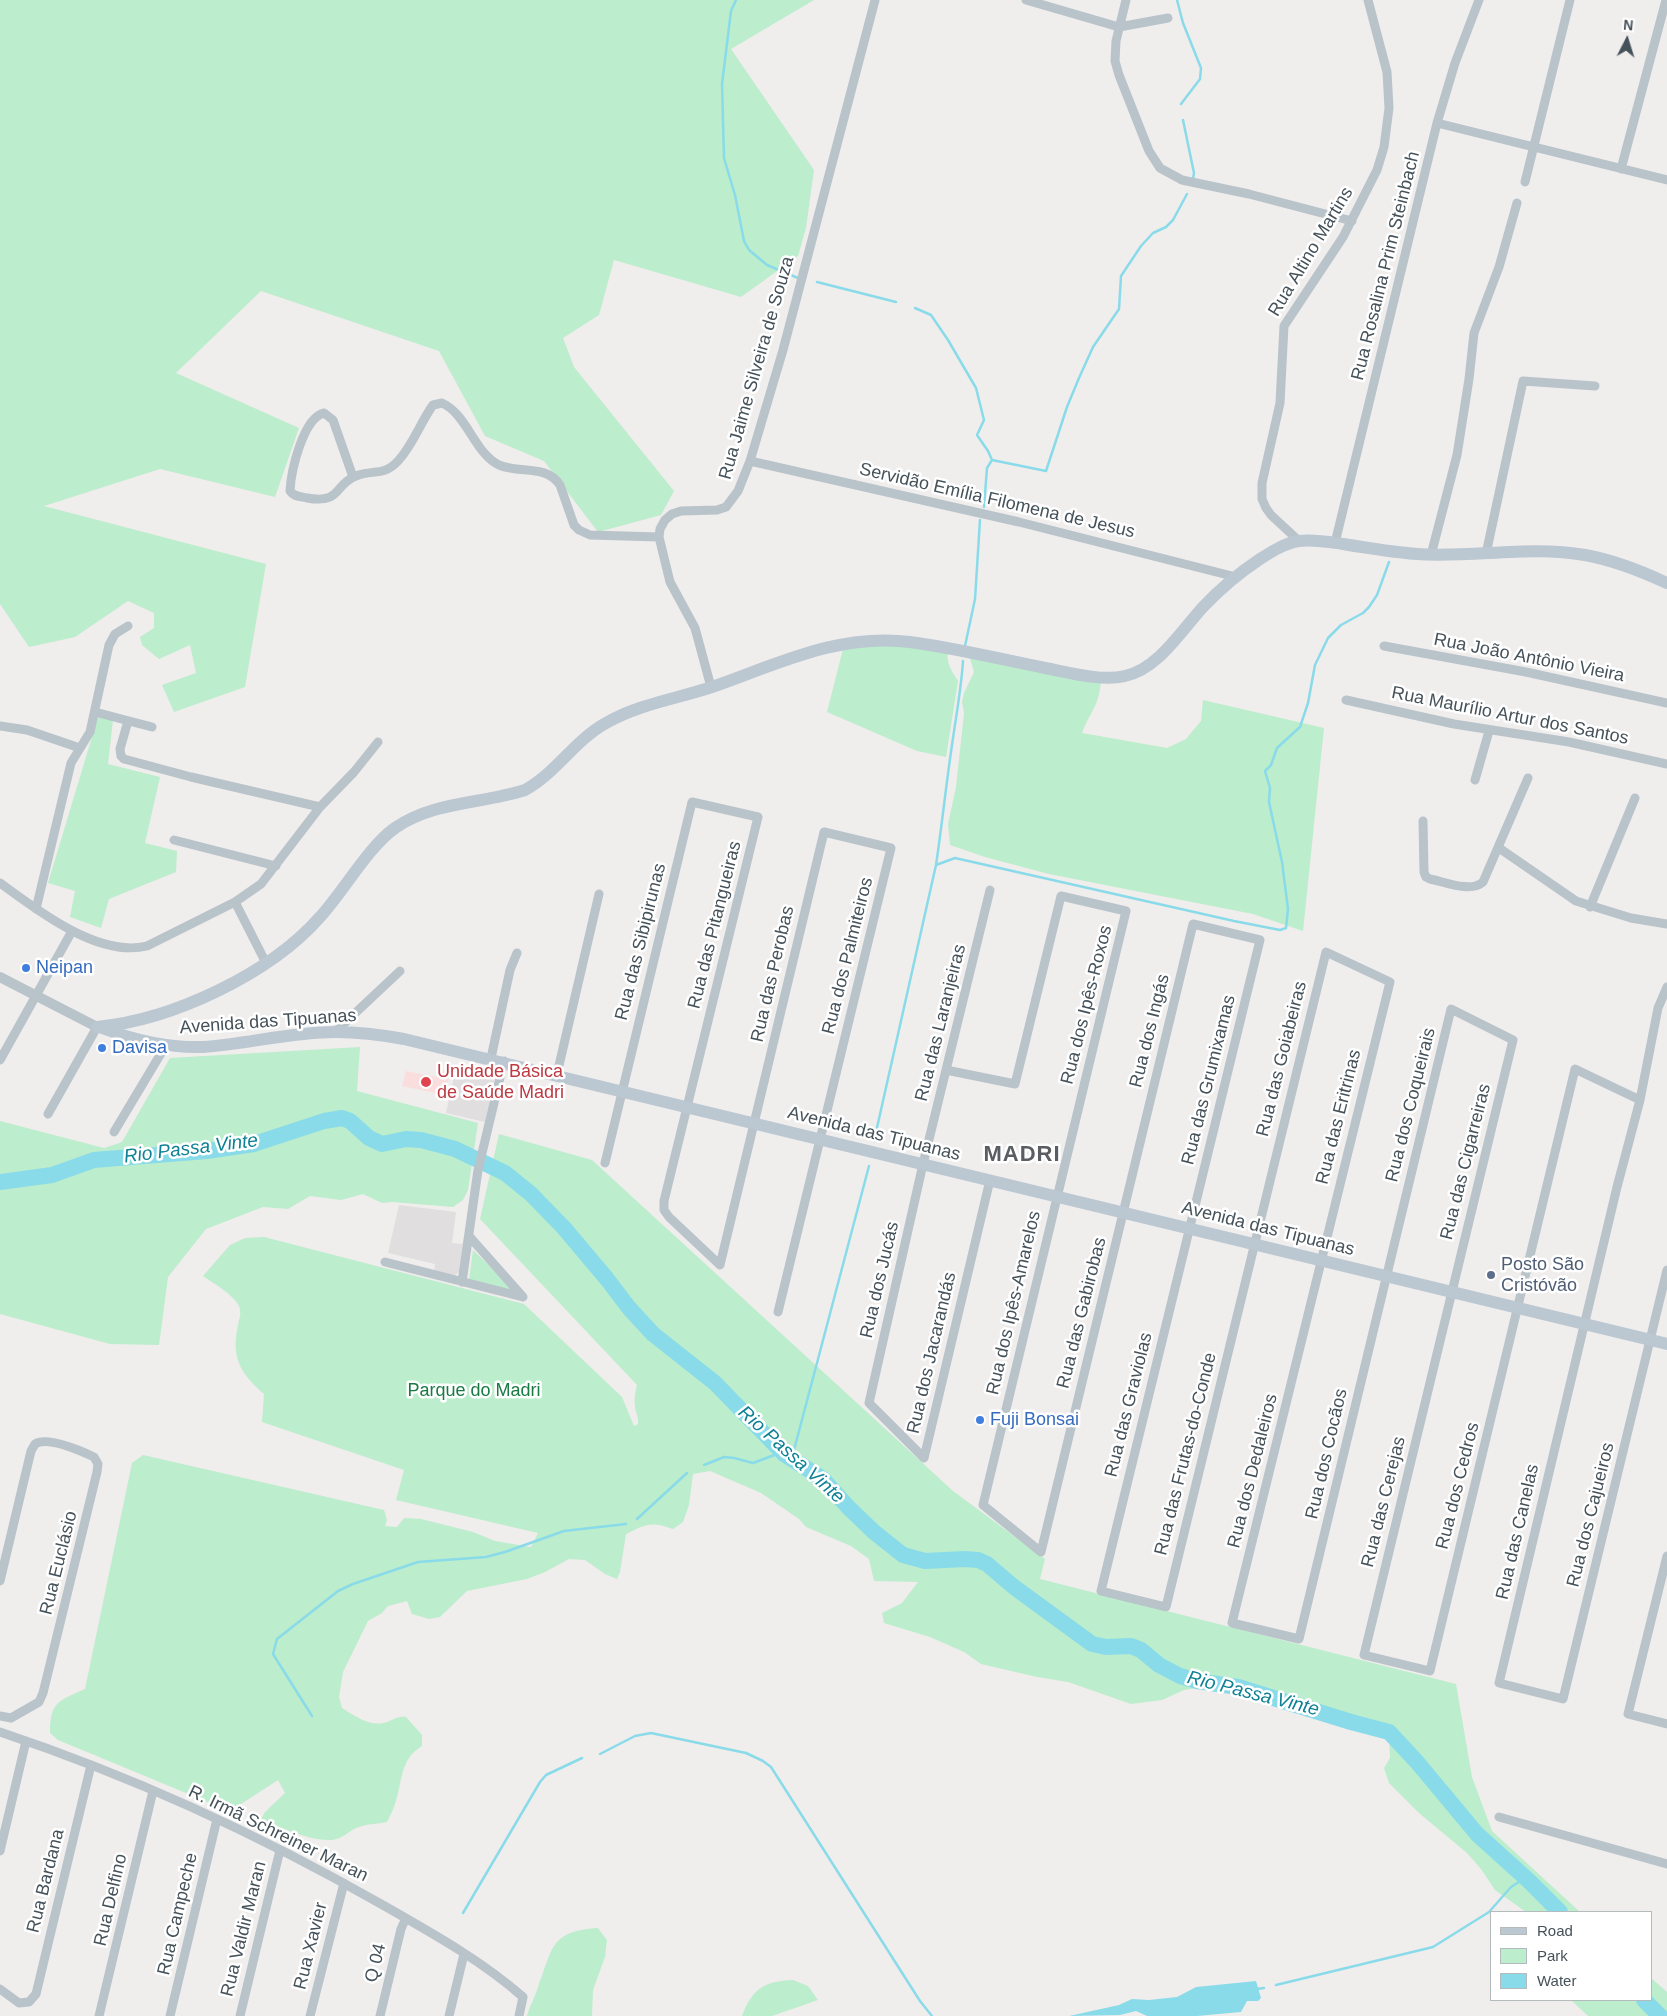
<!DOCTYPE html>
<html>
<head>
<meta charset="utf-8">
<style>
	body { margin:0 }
	#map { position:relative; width:1667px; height:2016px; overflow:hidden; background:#f0eded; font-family:Helvetica,sans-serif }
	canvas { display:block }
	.legend { position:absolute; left:1490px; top:1911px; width:162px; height:90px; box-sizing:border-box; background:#fff; border:1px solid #b5babd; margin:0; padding:6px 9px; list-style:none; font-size:15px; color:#46525a }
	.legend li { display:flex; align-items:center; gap:10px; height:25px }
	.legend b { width:25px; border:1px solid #b5babd }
	.north { position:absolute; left:1602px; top:15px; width:50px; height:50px; -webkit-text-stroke:4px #fff; paint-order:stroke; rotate:5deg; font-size:14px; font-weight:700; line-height:20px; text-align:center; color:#46525a }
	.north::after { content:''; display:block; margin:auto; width:18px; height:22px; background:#46525a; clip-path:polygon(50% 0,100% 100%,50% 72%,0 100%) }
</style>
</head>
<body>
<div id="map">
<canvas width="1667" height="2016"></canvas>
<ul class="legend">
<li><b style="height:6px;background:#bbc7d1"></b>Road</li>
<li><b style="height:14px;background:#bcedcc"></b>Park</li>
<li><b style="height:14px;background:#8adbe9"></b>Water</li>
</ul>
<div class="north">N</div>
</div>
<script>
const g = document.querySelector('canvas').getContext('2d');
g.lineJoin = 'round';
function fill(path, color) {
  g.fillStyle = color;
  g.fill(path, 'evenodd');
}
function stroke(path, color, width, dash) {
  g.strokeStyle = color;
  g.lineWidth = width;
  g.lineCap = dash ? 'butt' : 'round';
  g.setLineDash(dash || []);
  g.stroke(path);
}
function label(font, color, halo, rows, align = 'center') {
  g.font = font + ' Helvetica,sans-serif';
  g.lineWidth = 5;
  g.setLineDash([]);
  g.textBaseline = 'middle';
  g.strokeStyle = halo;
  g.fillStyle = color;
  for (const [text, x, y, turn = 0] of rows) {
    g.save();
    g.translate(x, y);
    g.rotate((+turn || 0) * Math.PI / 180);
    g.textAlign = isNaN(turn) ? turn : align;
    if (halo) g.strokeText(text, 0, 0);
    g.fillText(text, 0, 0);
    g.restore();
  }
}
fill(new Path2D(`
	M 456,1068 L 495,1076 L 485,1122 L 446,1113 Z
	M 399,1205 L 456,1212 L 452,1243 L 463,1244 L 459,1272 L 455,1275 L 434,1272 L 435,1264 L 388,1253 Z`), '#e1dedf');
fill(new Path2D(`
	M 438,1069 L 450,1072 L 445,1095 L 402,1086 L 406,1071 L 436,1077 Z`), '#fadedd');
fill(new Path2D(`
	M 0,0 L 814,0 L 731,49 L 814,170 L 806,228 L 798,256 L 741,297 L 614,260 L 599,315 L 563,338 L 574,367 L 674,491 L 661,515 L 598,532 L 544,461 L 485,436 L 439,351 L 261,291 L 176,373 L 299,428 L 275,497 L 160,469 L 44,506 L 266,564 L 245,687 L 174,712 L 162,685 L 196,673 L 190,645 L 159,659 L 142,645 L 140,637 L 154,628 L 154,613 L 128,601 L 75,637 L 29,647 L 0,604 Z
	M 876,643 L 948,652 C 946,664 952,671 958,681 L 946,757 L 917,751 L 827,712 L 843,649 Z
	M 970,658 L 1101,681 C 1099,706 1090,712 1082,733 L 1167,748 L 1186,739 L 1201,721 L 1203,700 L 1324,728 L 1303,931 L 1253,914 L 1049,874 L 985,857 L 950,845 L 948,824 L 956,787 L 964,713 L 962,702 L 964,693 L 974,672 Z
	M 98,717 L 113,720 L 108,764 L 160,777 L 145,843 L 177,851 L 176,872 L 109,899 L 101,928 L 70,917 L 75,891 L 48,883 Z
	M 360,1047 L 357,1091 L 478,1123 L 468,1190 L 463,1200 L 453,1207 L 392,1202 L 382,1203 L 363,1194 L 341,1200 L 310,1196 L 288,1209 L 263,1207 L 206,1229 L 168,1277 L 159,1345 L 110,1344 L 0,1314 L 0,1121 L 104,1148 L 122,1142 L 170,1058 Z
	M 499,1134 L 592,1160 L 953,1491 L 1045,1559 L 1040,1579 L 1456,1684 L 1472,1777 L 1492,1831 L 1580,1912 L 1526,1912 L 1495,1890 L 1481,1869 L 1467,1853 L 1419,1813 L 1389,1783 L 1384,1768 L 1390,1758 L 1389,1732 L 1204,1687 L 1184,1690 L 1162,1700 L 1131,1704 L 1068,1682 L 1037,1677 L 981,1664 L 964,1652 L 930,1637 L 884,1623 L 882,1613 L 902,1603 L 918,1582 L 874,1581 L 869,1559 L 851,1546 L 806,1527 L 799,1519 L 761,1493 L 710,1471 L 693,1474 L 689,1505 L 683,1522 L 673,1529 C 651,1521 646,1524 626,1534 L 620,1572 L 617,1579 L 605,1574 L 585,1560 L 569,1559 L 545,1572 L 527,1579 L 467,1591 L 440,1617 L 429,1619 L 412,1614 L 407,1601 L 388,1606 L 382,1613 L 368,1621 L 343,1672 L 339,1697 L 342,1708 C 355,1716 371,1728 387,1722 C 395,1719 398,1716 406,1717 L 422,1735 L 422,1746 C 399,1760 403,1781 395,1804 C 393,1810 390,1816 387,1822 C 377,1824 365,1824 356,1828 C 348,1832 342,1839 332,1840 C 307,1841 284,1827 260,1821 L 265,1812 L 285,1793 L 278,1780 L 241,1804 L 227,1810 L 58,1740 L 50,1733 C 50,1701 59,1701 85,1689 L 132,1463 L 143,1455 L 384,1510 L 387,1520 L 385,1526 L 397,1527 L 404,1518 L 421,1519 L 473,1532 L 495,1541 L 531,1547 L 538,1533 L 396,1500 L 404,1470 L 262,1422 L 264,1394 C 240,1373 231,1358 238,1325 C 239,1319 242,1313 239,1306 C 233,1294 214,1284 203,1276 L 230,1245 L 245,1238 L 264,1237 L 524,1304 L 622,1397 L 634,1426 L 638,1424 C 639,1417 636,1414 635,1407 C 634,1400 635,1392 637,1385 L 480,1219 Z
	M 473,1250 L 507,1283 L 510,1288 L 509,1290 L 469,1280 Z
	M 598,1928 L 607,1940 L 605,1957 L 593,1990 L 592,2016 L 527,2016 C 530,2005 535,1997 538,1987 C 553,1948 550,1931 598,1928 Z
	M 1651,1978 L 1667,1992 L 1667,2016 L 1588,2016 L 1571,2000 L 1651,2000 Z
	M 793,1980 L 808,1986 L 818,2000 L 772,2016 L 742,2016 C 752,1989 764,1981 793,1980 Z`), '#bcedcc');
fill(new Path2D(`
	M 1256,1981 L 1261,1998 L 1258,2001 L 1247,2001 L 1241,2012 L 1197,2016 L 1147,2016 L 1136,2011 L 1120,2015 L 1069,2016 L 1119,2005 L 1132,1999 L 1149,2000 L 1177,1997 L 1196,1987 Z`), '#8adbe9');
stroke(new Path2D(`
	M 736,0 L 731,11 L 722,84 L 724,158 L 735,195 L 744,241 L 749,250 L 767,265 L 798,278
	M 1177,0 L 1183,23 L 1201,68 L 1200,79 L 1181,104
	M 1183,120 L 1194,173 L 1193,179
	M 817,282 L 896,302
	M 915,308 L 931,315 L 948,340 L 976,388 L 984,420 L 977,435 L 988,451 L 992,460
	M 992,460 L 1046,471 L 1067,407 L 1079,378 L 1093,347 L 1119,309 L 1121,276 L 1141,246 L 1153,233 L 1166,227 L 1173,220 L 1187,194
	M 984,507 L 987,468 L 992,460
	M 965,646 L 975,599 L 980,520
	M 936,865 L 955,858 L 1234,921 L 1280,930 L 1286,928 L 1288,909 L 1282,862 L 1269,802 L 1270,788 L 1265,771 L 1271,765 L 1277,748 L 1300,727 L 1308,703 L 1315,665 L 1328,638 L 1341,625 L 1363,613 L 1369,607 L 1377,595 L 1389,562
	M 874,1141 L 936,865 C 942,825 946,785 952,745 C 956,716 961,691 963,661
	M 795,1461 L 794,1450 L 869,1166
	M 704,1465 L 724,1457 L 734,1458 L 753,1463 L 777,1454 L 784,1454
	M 637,1519 L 687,1473
	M 312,1716 L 273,1654 L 277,1639 L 338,1591 L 353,1584 L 418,1562 L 486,1557 L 505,1552 L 564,1531 L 626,1524
	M 600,1754 L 635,1736 L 651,1733 L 746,1753 L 763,1761 L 771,1767 L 920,2001 L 932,2016
	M 463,1913 L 540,1782 L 546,1775 L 582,1758
	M 1276,1985 L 1433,1947 L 1489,1912 L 1511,1887 L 1522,1880 L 1529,1881
	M 1257,1989 L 1264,1988`), '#8adbe9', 2.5);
stroke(new Path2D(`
	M 0,1182 L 52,1175 L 94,1160 L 207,1151 L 254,1144 L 324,1121 L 342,1118 L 350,1121 L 369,1138 L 382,1144 L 406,1139 L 421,1140 L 455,1149 L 505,1173 L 531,1194 L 564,1228 L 607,1279 L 629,1308 L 653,1334 L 715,1383 L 784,1454 L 823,1479 L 848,1507 L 874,1532 L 903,1555 L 925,1561 L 965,1559 L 978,1560 L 987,1564 L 1014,1587 L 1092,1644 L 1106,1647 L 1131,1646 L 1141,1650 L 1159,1665 L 1180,1676 L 1197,1681 L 1238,1687 L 1351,1722 L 1389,1732 L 1417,1762 L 1477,1834 L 1529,1881 L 1560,1912
	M 1644,2000 L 1660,2016`), '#8adbe9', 16);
stroke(new Path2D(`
	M 1026,0 L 1119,27 L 1168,18
	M 1126,0 L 1116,41 L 1115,61 L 1119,75 L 1149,151 L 1160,168 L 1182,180 L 1249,194 L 1352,221
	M 1437,123 L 1667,180
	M 1621,169 L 1666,0
	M 1525,182 L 1570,0
	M 750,461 L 1019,522 L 1236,577
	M 353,477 L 333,420 L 324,413 C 303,418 291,471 290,491 C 294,497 300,496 307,498 C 342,504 333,485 356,476 C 373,469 383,477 398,461 C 413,445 420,423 433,405 L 442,403 C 467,414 475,454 499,465 C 520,474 546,464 560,485 L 574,525 L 579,530 L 590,535 L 659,537
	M 1299,541 L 1271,515 L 1266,508 L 1262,499 L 1262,483 L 1280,403 L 1284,326 L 1343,237 L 1377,170 L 1384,147 L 1389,108 L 1387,72 L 1368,0
	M 1335,543 L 1437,123 L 1455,63 L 1479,0
	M 1486,554 L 1523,381 L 1595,386
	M 1431,555 L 1457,455 L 1469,379 L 1474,333 L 1499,267 L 1517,203
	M 1384,646 L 1526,672 L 1667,703
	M 711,687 L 695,628 L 670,582 L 659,537 L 660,529 L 665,520 L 672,514 L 681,511 L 717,510 L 726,507 L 738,491 L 750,461 L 783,350 L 875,0
	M 1346,700 L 1454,724 L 1569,742 L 1667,764
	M 95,712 L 152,727
	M 128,721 L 120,749 L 121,756 L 124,759 L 191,777 L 320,807
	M 0,726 L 27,730 L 80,748
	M 1475,780 L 1489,731
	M 1423,821 L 1424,872 L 1426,877 L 1430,879 C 1445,882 1471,893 1483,882 L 1528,778
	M 174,840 L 276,866
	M 1499,848 L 1576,901 L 1631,918 L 1667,924
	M 0,883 C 37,910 98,958 147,946 L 235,902 L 261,884 L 320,807 L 354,772 L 378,742
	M 235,902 L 266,963
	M 1590,907 L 1635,798
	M 36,909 L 71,763 L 90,732 L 109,645 L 115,634 L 128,626
	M 1667,987 L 1658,1008 L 1640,1100 L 1617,1187 L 1499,1683 L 1563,1699 L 1667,1270
	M 335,1032 L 400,971
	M 491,1058 L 510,970 L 517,953
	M 0,1060 L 72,931
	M 946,1070 L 1015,1084 L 1061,896 L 1126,911 L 983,1505 L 1041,1552 L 1193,924 L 1260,940 L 1101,1591 L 1166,1607 L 1326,952 L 1390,982 L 1232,1623 L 1299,1639 L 1451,1009 L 1513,1040 L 1364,1655 L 1430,1671 L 1575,1069 L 1640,1100
	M 557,1074 L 599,894
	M 48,1114 L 97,1027
	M 114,1132 L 166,1045
	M 605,1163 L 692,802 L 758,817 L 664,1201 L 664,1210 L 669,1217 L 720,1265 L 824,832 L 891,848 L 778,1312
	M 990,1180 L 924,1458 L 869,1403 L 923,1164 L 990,890
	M 469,1236 L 523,1297
	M 385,1262 L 523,1297
	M 462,1282 L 478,1170 L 504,1061
	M 1667,1556 L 1628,1714 L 1667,1724
	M 0,1581 L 31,1451 L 35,1444 C 48,1436 81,1451 94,1457 L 98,1464 L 97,1472 L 43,1693 L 39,1702 L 11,1718 L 0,1716
	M 0,1732 C 132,1776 260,1835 381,1904 C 430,1932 481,1960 523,1997 L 519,2016
	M 1499,1817 L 1667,1864
	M 0,1851 L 26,1741
	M 0,1989 L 19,2003 L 29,2002 L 36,1994 L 91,1765
	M 99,2016 L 153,1791
	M 170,2016 L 217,1819
	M 240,2016 L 280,1850
	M 310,2016 L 344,1883
	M 380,2016 L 401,1929 L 406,1918
	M 449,2016 L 464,1954`), '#b9c3ca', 9);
stroke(new Path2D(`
	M 0,977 L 97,1027`), '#b9c3ca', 10);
stroke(new Path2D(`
	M 97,1027 C 172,1020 270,974 320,917 C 343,892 369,846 395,828 C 434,801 482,804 525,790 C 556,773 575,740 606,723 C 639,704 676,699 712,687 C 778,664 838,633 910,642 C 955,648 1000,659 1045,668 C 1067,672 1102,682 1125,676 C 1158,669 1181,631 1203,607 C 1220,589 1239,573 1260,559 C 1271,552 1285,543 1299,541 C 1313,539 1329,542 1343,544 C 1367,548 1392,552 1417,554 C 1471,558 1531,545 1585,555 C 1613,560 1641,571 1667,583
	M 102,1028 C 134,1040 168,1048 203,1047 C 247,1044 291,1032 336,1032 C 359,1032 382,1035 404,1039 L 1667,1344`), '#bbc7d1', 12);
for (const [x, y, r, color] of [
	[26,968,5,"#3f7fe0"],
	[102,1048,5,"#3f7fe0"],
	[426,1082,6,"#e0444e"],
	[1491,1275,5,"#5c6f8a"],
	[980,1420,5,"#3f7fe0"]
]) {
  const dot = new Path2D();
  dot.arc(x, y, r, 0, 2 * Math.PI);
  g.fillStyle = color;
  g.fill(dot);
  stroke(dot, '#fff', 2);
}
label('18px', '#46525a', '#fff', [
	["Rua Altino Martins",1311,252,-59],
	["Rua Rosalina Prim Steinbach",1386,266,-76],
	["Rua Jaime Silveira de Souza",757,368,-74],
	["Servidão Emília Filomena de Jesus",997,501,13],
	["Rua João Antônio Vieira",1529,658,11],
	["Rua Maurílio Artur dos Santos",1510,716,11],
	["Rua das Pitangueiras",715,925,-76],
	["Rua das Sibipirunas",641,942,-76],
	["Rua dos Palmiteiros",848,956,-76],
	["Rua das Perobas",773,974,-77],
	["Rua dos Ipês-Roxos",1087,1005,-76],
	["Avenida das Tipuanas",268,1022,-4],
	["Rua das Laranjeiras",941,1023,-76],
	["Rua dos Ingás",1150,1031,-76],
	["Rua das Goiabeiras",1282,1059,-76],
	["Rua das Grumixamas",1209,1080,-76],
	["Rua dos Coqueirais",1411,1105,-76],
	["Rua das Eritrinas",1339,1117,-76],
	["Avenida das Tipuanas",874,1134,14],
	["Rua das Cigarreiras",1466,1162,-76],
	["Avenida das Tipuanas",1268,1229,14],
	["Rua dos Jucás",880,1280,-77],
	["Rua dos Ipês-Amarelos",1014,1303,-77],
	["Rua das Gabirobas",1082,1313,-76],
	["Rua dos Jacarandás",932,1353,-77],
	["Rua das Graviolas",1129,1405,-76],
	["Rua das Frutas-do-Conde",1186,1454,-76],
	["Rua dos Cocãos",1327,1454,-77],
	["Rua dos Dedaleiros",1253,1471,-76],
	["Rua dos Cedros",1458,1486,-76],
	["Rua das Cerejas",1384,1502,-76],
	["Rua dos Cajueiros",1591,1515,-76],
	["Rua das Canelas",1518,1532,-77],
	["Rua Euclásio",59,1563,-76],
	["R. Irmã Schreiner Maran",278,1834,26],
	["Rua Bardana",46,1881,-76],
	["Rua Delfino",111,1900,-77],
	["Rua Campeche",178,1914,-77],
	["Rua Valdir Maran",244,1929,-76],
	["Rua Xavier",311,1946,-76],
	["Q 04",376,1963,-76]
]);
label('18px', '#366cbe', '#fff', [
	["Neipan",36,968],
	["Davisa",112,1048],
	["Fuji Bonsai",990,1420]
], 'left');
label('18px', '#be3a42', '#fff', [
	["Unidade Básica",437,1072],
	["de Saúde Madri",437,1093]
], 'left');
label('18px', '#4e5e75', '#fff', [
	["Posto São",1501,1265],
	["Cristóvão",1501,1286]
], 'left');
label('18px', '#197a44', '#fff', [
	["Parque do Madri",474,1391]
]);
label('italic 19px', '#0f8195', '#fff', [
	["Rio Passa Vinte",191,1149,-7],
	["Rio Passa Vinte",791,1455,42],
	["Rio Passa Vinte",1253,1694,14]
]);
g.letterSpacing = '1px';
label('bold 22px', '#5a5e62', '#fff', [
	["MADRI",1022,1155]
]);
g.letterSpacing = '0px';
</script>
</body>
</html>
